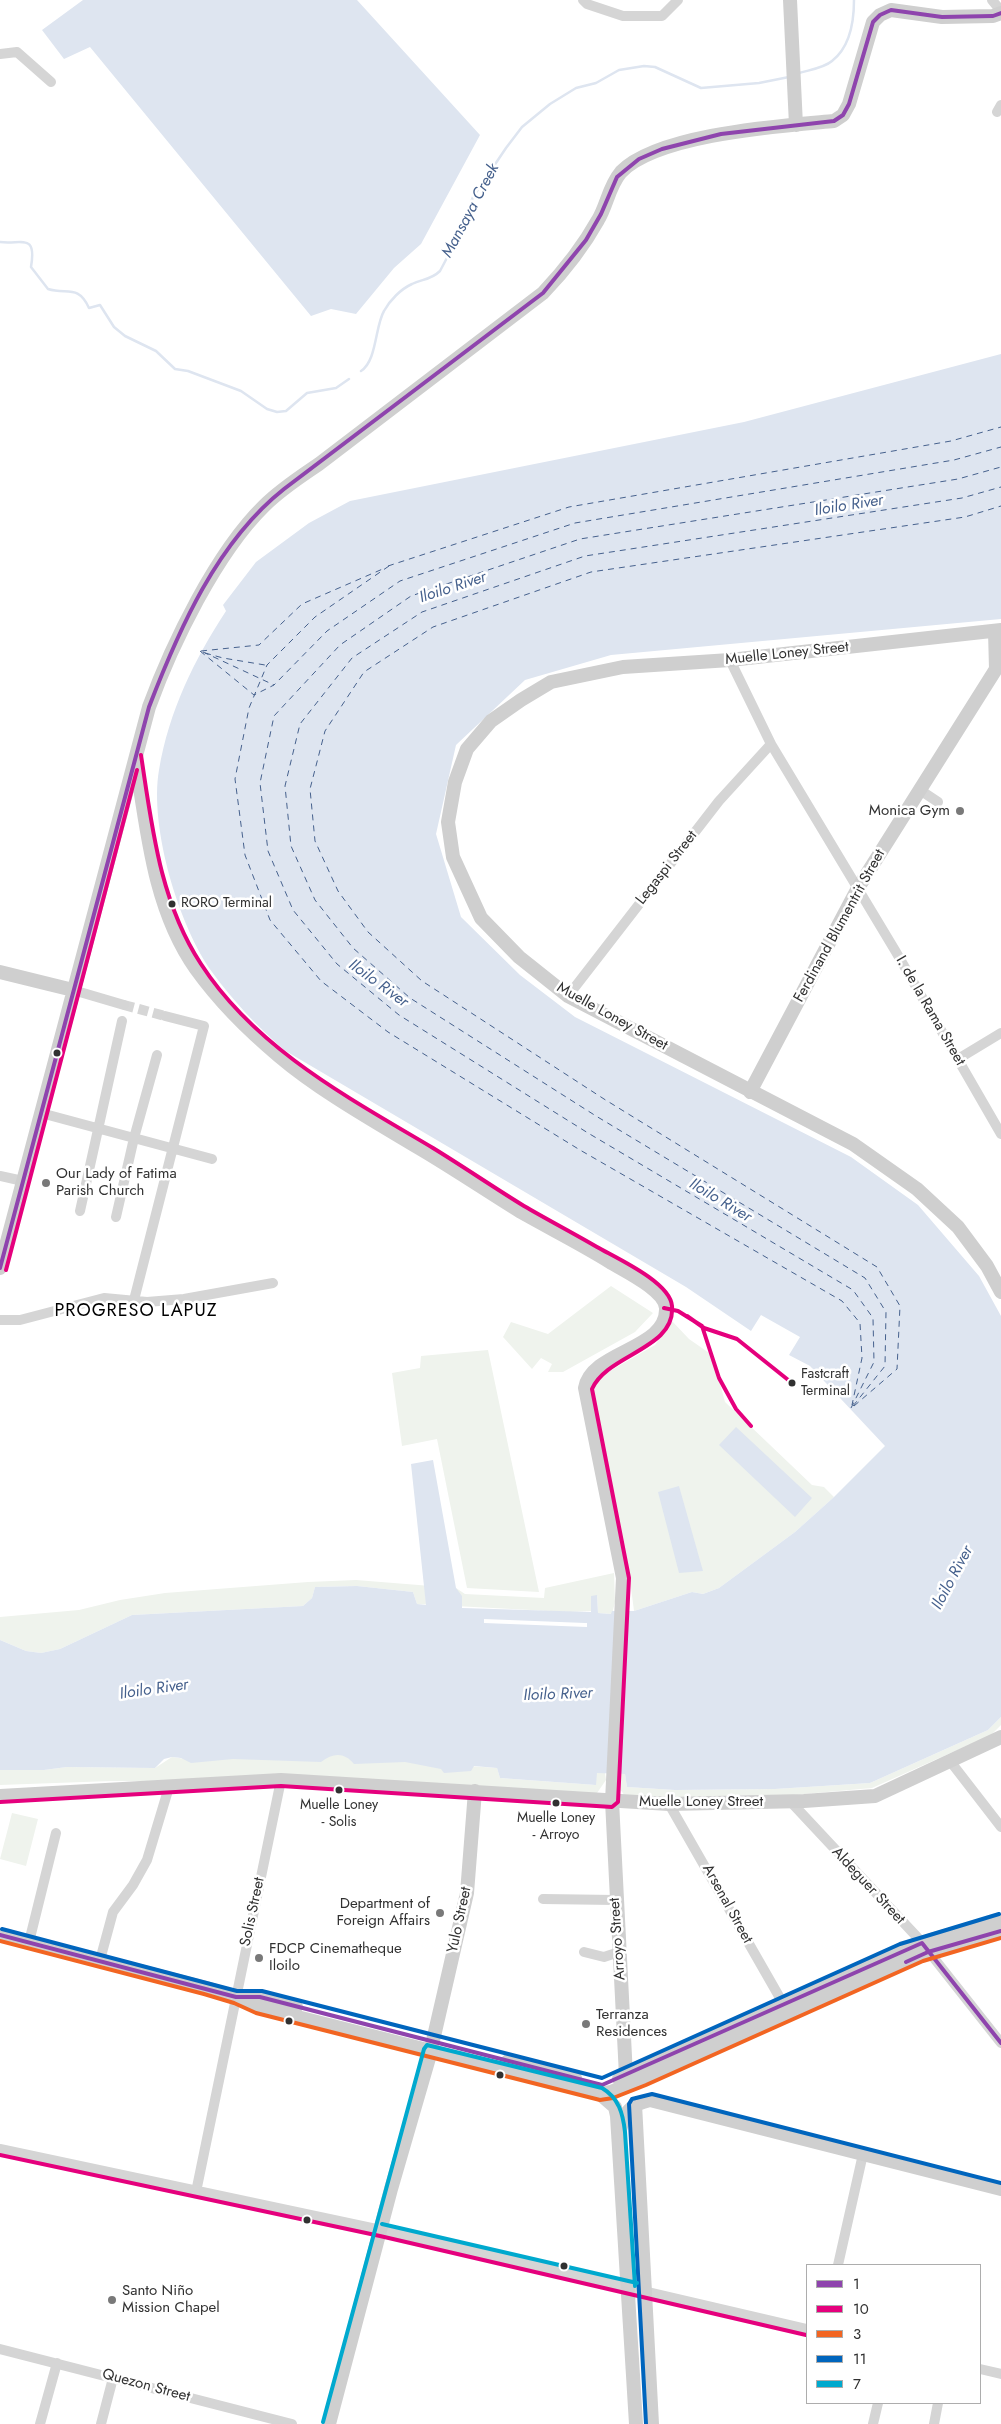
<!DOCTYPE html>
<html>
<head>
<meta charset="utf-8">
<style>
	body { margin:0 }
	#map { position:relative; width:1001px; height:2424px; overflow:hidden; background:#fff; font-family:Jost,sans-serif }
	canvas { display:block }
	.legend { position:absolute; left:806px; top:2264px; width:175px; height:140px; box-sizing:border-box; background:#fff; border:1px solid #adadad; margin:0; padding:6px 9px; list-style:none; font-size:15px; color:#313131 }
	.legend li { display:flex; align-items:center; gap:10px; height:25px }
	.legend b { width:25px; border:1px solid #adadad }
</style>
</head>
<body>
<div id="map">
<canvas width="1001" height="2424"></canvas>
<ul class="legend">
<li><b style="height:6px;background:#8e44ad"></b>1</li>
<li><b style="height:6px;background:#e5007d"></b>10</li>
<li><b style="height:6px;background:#f26522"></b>3</li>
<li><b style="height:6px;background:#0065bd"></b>11</li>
<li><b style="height:6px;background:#00a9ce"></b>7</li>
</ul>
</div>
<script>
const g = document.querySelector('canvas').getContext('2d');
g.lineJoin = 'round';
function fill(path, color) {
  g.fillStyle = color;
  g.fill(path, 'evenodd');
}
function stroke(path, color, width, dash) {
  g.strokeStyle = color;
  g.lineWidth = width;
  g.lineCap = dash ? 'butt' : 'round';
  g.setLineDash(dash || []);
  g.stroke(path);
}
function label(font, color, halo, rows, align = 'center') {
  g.font = font + ' Jost,sans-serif';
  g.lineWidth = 5;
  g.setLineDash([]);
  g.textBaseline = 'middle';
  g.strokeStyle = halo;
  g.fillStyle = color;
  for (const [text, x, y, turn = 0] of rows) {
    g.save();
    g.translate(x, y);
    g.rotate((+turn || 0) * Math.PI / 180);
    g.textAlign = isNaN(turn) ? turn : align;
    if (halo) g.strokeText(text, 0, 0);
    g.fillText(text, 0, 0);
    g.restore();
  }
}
fill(new Path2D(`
	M 611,1286 L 653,1313 L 635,1332 L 563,1372 L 548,1372 L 552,1364 L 541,1358 L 532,1369 L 503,1337 L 511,1322 L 548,1334 Z
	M 672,1321 L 689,1339 L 712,1355 L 725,1402 L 812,1485 L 824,1487 L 834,1497 L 795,1532 L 719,1588 L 703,1594 L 692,1592 L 634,1611 L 629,1572 L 592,1386 L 603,1375 L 655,1345 Z
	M 488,1350 L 539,1592 L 467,1588 L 437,1439 L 402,1446 L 392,1373 L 420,1368 L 421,1356 Z
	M 614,1573 L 615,1602 L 612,1614 L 598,1613 L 597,1595 L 591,1611 L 569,1612 L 417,1604 L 413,1592 L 357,1586 L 315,1587 L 312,1598 L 303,1606 L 132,1615 L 60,1649 L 41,1653 L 26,1651 L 0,1640 L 0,1617 L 79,1610 L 120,1600 L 165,1593 L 308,1582 L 356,1580 L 456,1588 L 465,1594 L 544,1598 L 545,1588 Z
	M 1001,1717 L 1001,1725 L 991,1735 L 872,1788 L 793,1795 L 728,1795 L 718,1799 L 625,1796 L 617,1785 L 619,1774 L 625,1774 L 627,1787 L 675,1790 L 775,1789 L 870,1783 L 988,1730 Z
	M 340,1754 L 347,1757 L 497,1768 L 500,1778 L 596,1785 L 596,1773 L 605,1773 L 606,1780 L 597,1793 L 171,1781 L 111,1781 L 0,1785 L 0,1770 L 44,1770 L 67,1767 L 155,1768 L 172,1757 L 186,1759 L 195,1755 L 301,1761 C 306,1758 332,1755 340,1754 Z
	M 12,1813 L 38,1819 L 26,1866 L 0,1859 Z`), '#eff3ed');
fill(new Path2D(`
	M 83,0 L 357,0 L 480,135 L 421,244 L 394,268 L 356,314 L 331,309 L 311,316 L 90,47 L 64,59 L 42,30 Z
	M 1001,354 L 1001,619 L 611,655 L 525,680 L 456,745 L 436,834 L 461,917 L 520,975 L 575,1017 L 851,1157 L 918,1205 L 979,1276 L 1001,1316 L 1001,1717 L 988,1730 L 870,1783 L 775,1789 L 675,1790 L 627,1787 L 625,1774 L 597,1773 L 596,1785 L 500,1778 L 497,1768 L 474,1766 L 471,1771 L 444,1773 L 441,1769 L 405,1762 L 354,1764 C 344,1752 333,1753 321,1762 L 233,1759 L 191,1763 L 181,1758 L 172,1757 L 164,1759 L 155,1768 L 67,1767 L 44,1770 L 0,1770 L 0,1640 L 26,1651 L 41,1653 L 60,1649 L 132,1615 L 303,1606 L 312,1598 L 315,1587 L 357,1586 L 413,1592 L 417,1604 L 426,1605 L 411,1464 L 433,1460 L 456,1588 L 462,1596 L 462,1608 L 591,1612 L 591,1596 L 597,1595 L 598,1613 L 611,1614 L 612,1611 L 634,1611 L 692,1592 L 703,1594 L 719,1588 L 795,1532 L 834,1497 L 885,1446 L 810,1366 L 789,1355 L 800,1337 L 761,1315 L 751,1331 L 686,1287 L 284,1050 C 257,1026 233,1001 212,972 C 179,926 149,827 159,770 C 169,711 194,660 226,611 L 223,605 L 256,562 L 309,523 L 350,501 L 744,422 Z
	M 736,1427 L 812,1498 L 795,1517 L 719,1445 Z
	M 679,1486 L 703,1571 L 679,1573 L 658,1492 Z`), '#dee5f0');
fill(new Path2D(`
	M 484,1619 L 585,1623 L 587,1623 L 587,1627 L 484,1623 Z`), '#fff');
stroke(new Path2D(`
	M 799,73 C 809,70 824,68 832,61 C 850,47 854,21 854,0
	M 0,242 C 21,245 37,232 31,267 L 48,289 C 67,295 78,284 89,308 L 100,305 L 114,327 L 125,336 L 156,351 L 175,369 L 188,371 L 241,391 L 267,409 L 277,412 L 286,411 L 307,393 L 336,388 L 349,379
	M 361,371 C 377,361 375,326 384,311 C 390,300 401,289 412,284 C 422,279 431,280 440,271 L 458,237 L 473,197 L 506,148 L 522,127 L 550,104 L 576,88 L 596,83 L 619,70 L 644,66 L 655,67 L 701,88 L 759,83 L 789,77`), '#dee5f0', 2.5);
stroke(new Path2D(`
	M 388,566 L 569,507 L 951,441 L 1001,427
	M 389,566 L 315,617 L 267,665 L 249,708 L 235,779 L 245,855 L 270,920 L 321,981 L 388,1032 L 580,1150 L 842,1301 L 860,1323 L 862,1358 L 852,1405
	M 200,651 L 254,695 L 274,685 L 327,631 L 400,581 L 575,523 L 954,460 L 1001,447
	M 201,651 L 259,645 L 302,604 L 385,568
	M 203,652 L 274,685
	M 205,653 L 223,658 L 265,665
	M 853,1406 L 885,1366 L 886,1312 L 865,1278 L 596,1116 L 410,998 L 353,948 L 315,900 L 291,846 L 285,786 L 300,724 L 352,658 L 422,612 L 585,556 L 962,498 L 1001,487
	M 854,1406 L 897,1369 L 900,1306 L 877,1267 L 604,1099 L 422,981 L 368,932 L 338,891 L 315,841 L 310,789 L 325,731 L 364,672 L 433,627 L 591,572 L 965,517 L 1001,506
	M 851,1408 L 874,1362 L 873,1318 L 853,1290 L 588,1133 L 399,1015 L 337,964 L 293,910 L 268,851 L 260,783 L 274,716 L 340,645 L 411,596 L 580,539 L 958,479 L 1001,467`), '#46618d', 1, [6, 5]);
stroke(new Path2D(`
	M 124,1005 L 165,1016`), '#d6d6d6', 10, [10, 5]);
stroke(new Path2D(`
	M 583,0 L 587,4 L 623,16 L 662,16 L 678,0
	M 992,0 L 1001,11
	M 0,54 L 17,52 L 51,82
	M 997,112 L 1001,105
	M 730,660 L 771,744 L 896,952 L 1001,1134
	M 920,790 L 938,802
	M 73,990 L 124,1005
	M 568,996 L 719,801 L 771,744
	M 958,1059 L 1001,1033
	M 41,1113 L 212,1159
	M 0,1176 L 23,1181
	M 80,1211 L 122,1021
	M 116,1217 L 134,1138 L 157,1055
	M 134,1300 L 204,1026 L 165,1016
	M 0,1320 L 20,1320 L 104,1298 L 147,1302 L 184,1299 L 273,1283
	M 950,1761 L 1001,1827
	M 790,1801 L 918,1938 L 1001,2043
	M 669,1804 L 784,2005
	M 543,1899 L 615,1900
	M 29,1942 L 56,1833
	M 584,1952 L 604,1957 L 619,1952
	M 100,1960 L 113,1912 L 133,1885 L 147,1860 L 169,1787
	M 0,2149 L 381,2230 L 807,2329
	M 196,2192 L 281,1780
	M 838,2265 L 863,2154
	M 0,2349 L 292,2424
	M 980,2369 L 1001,2374
	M 40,2424 L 57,2363
	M 101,2424 L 113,2378
	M 873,2424 L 878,2403
	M 934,2424 L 938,2403`), '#d5d5d5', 10);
stroke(new Path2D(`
	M 790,0 L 796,125
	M 1001,630 L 730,660 L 623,667 L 551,682 L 521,700 L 491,721 L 467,749 L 455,782 L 448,822 L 453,857 L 481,918 L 519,957 L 568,996 L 853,1144 L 917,1189 L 958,1227 L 987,1266 L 1001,1292
	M 136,761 C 147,831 154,910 196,969 C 219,1001 249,1031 279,1056 C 319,1090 374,1121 419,1148 C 453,1168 487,1191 521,1212 C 551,1229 581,1244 610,1262 C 625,1271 665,1290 666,1308 C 668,1350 592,1350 585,1388 L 623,1578 L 612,1801 L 626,2076
	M 0,972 L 73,990
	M 750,1092 L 858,888 L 996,669 L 995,631
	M 0,1268 L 149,707 C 172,644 216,553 264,506 C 281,489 300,477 319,464 L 543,293 C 564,271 583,247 598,220 C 607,205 609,186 621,172 C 658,134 781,126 834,121 L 843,115 L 849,104 L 873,22 L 880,15 L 891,10 L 942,17 L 993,16 L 1001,13
	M 0,1796 L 281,1780 L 669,1804 L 804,1801 L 875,1796 L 1001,1737
	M 0,1935 L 206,1988 L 236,1997 L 258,2007 L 600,2094 L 611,2092 L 643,2079 L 921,1955 L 1001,1931
	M 241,1997 L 260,1997 L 296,2007
	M 508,2061 L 575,2078
	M 619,2079 L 903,1950 L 931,1940 L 1001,1920
	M 600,2094 L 615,2107 L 617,2116 L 636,2424
	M 635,2104 L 652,2424
	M 619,2133 C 625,2112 629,2105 650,2100 L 1001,2189
	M 329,2424 L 391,2189 L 429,2058 L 467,1893 L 475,1791`), '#cfcfcf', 14);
stroke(new Path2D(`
	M 0,1268 L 149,707 C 179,629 217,542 284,489 L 543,293 L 586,240 L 601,214 L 617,177 L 639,159 L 662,149 L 721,134 L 834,121 L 843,115 L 849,104 L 873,22 L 880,15 L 891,10 L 942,17 L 993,16 L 1001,13
	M 0,1935 L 236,1997 L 260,1997 L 602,2085 L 922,1943 L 1001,2043
	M 906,1962 L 928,1952 L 1001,1931`), '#8e44ad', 4);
stroke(new Path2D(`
	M 6,1270 L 137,770
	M 664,1308 L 678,1311 L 702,1326 L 719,1378 L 736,1409 L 751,1426
	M 687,1316 L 704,1328 L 737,1339 L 792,1383
	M 0,1802 L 281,1786 L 612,1807 L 618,1802 L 629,1578 L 592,1389 C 607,1354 676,1349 672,1306 C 670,1282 616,1258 597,1247 C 573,1233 548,1220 524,1206 C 493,1187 464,1167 433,1148 C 349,1098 256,1049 201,964 C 160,902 152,827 141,755
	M 0,2155 L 380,2236 L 806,2335`), '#e5007d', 4);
stroke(new Path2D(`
	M 0,1941 L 204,1994 L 234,2003 L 256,2013 L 600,2100 L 613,2098 L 646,2085 L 923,1961 L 1001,1938`), '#f26522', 4);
stroke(new Path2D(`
	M 2,1929 L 237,1991 L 262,1991 L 602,2078 L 900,1944 L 999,1914
	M 646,2424 L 629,2104 L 632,2099 L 652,2094 L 1001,2183`), '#0065bd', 4);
stroke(new Path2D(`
	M 382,2224 L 637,2283
	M 323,2422 L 424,2049 L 427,2045 L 602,2088 C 619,2098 623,2114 625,2132 L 635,2286`), '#00a9ce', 4);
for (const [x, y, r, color] of [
	[960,811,5,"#797979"],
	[172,904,4.5,"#313131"],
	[57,1053,4.5,"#313131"],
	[46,1183,5,"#797979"],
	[792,1383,4.5,"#313131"],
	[339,1790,4.5,"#313131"],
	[556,1803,4.5,"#313131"],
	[440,1913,5,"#797979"],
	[259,1958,5,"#797979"],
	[289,2021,4.5,"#313131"],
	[586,2024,5,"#797979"],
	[500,2075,4.5,"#313131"],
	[307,2220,4.5,"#313131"],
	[564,2266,4.5,"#313131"],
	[112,2300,5,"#797979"]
]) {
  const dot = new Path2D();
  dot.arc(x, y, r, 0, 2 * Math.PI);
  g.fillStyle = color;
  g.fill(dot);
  stroke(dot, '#fff', 2);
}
label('14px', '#313131', '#fff', [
	["RORO Terminal",181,904],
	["Fastcraft",801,1375],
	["Terminal",801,1392],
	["Muelle Loney",339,1806,"center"],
	["- Solis",339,1823,"center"],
	["Muelle Loney",556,1819,"center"],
	["- Arroyo",556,1836,"center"]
], 'left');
label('15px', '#313131', '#fff', [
	["Muelle Loney Street",787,654,-6],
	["Legaspi Street",667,868,-52],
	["Ferdinand Blumentrit Street",840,926,-61],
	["I. de la Rama Street",930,1011,60],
	["Muelle Loney Street",612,1017,29],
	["Muelle Loney Street",701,1802],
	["Aldeguer Street",868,1886,47],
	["Arsenal Street",727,1904,61],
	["Solis Street",253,1912,-78],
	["Yulo Street",460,1920,-78],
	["Arroyo Street",618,1939,-94],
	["Quezon Street",146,2386,15]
]);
label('15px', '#313131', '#fff', [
	["Monica Gym",950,811,"right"],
	["Our Lady of Fatima",56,1174],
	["Parish Church",56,1191],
	["Department of",430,1904,"right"],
	["Foreign Affairs",430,1921,"right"],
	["FDCP Cinematheque",269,1949],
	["Iloilo",269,1966],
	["Terranza",596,2015],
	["Residences",596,2032],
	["Santo Niño",122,2291],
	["Mission Chapel",122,2308]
], 'left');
label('italic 16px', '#46618d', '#fff', [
	["Mansaya Creek",471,211,-62],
	["Iloilo River",849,506,-9],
	["Iloilo River",453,588,-18],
	["Iloilo River",378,984,36],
	["Iloilo River",720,1201,31],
	["Iloilo River",953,1578,-62],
	["Iloilo River",154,1690,-8],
	["Iloilo River",558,1695,-2]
]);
g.letterSpacing = '1px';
label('18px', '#000', '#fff', [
	["PROGRESO LAPUZ",136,1312]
]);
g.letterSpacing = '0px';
</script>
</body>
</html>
